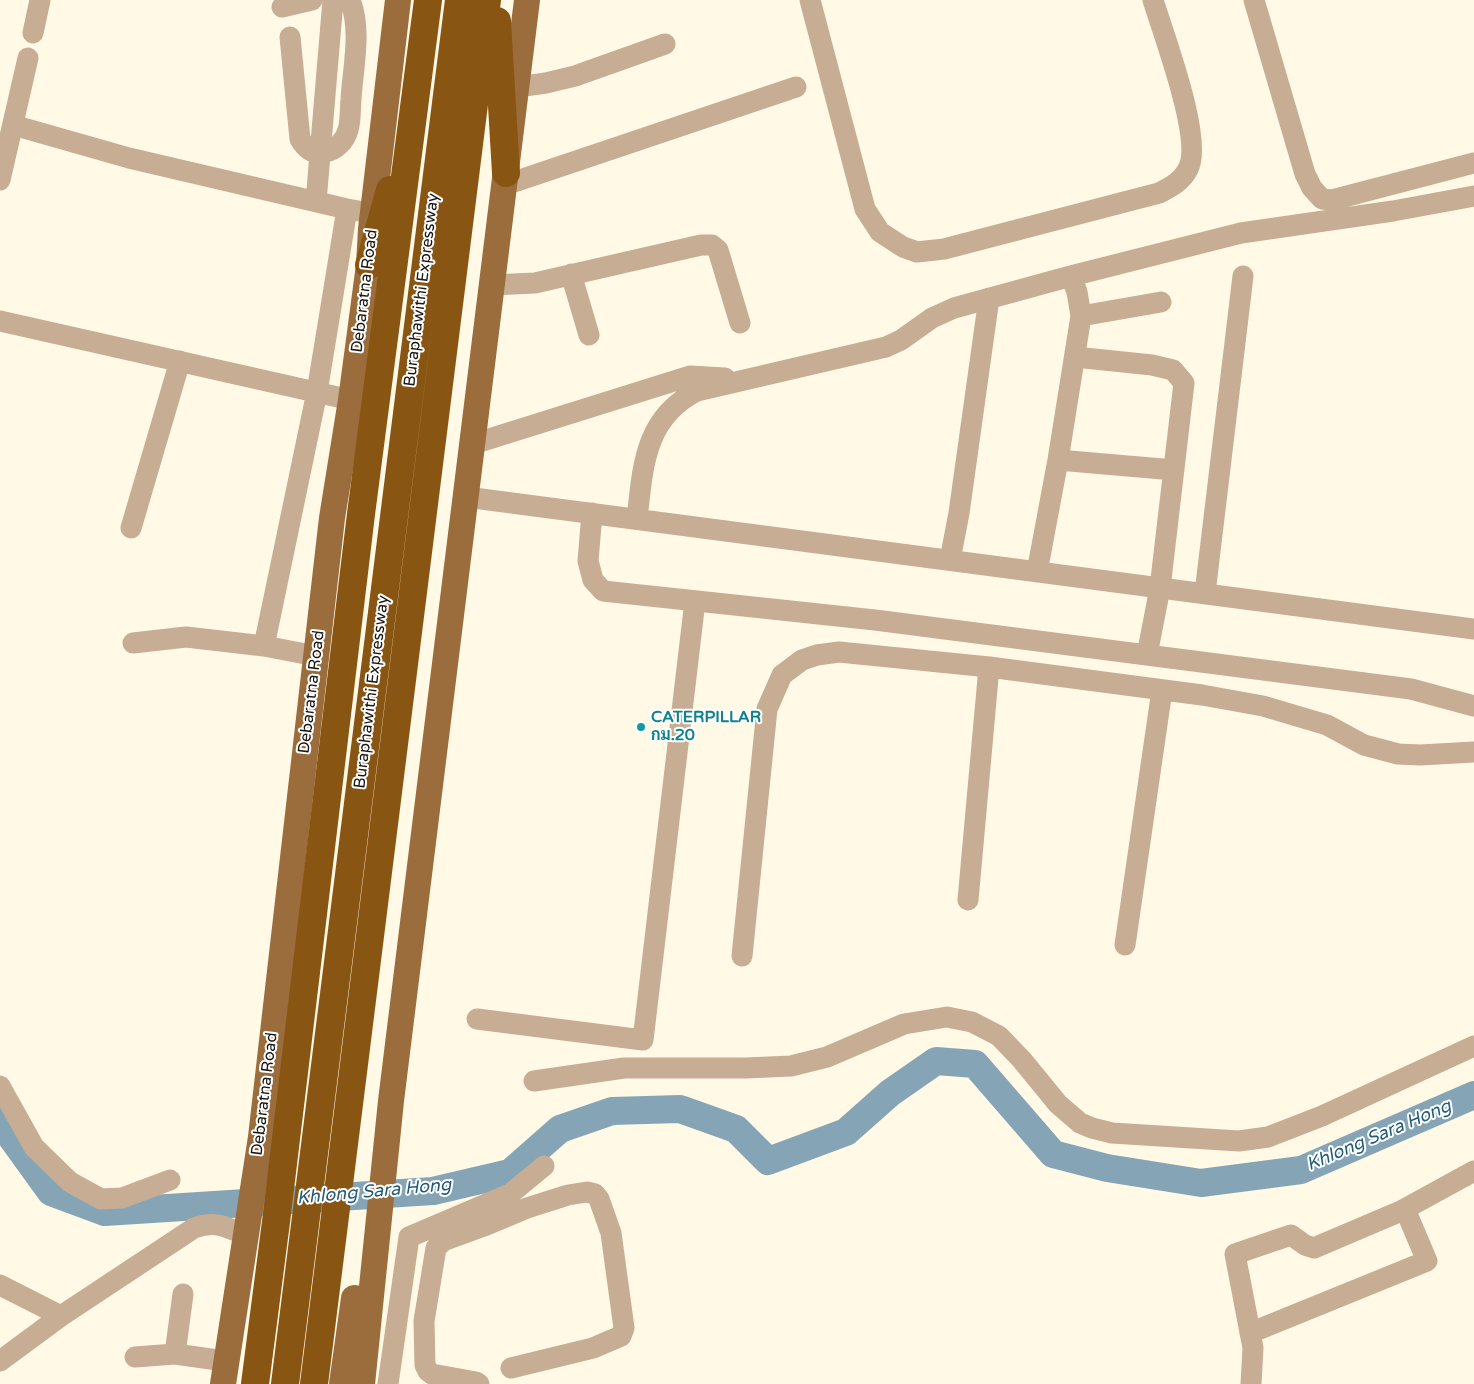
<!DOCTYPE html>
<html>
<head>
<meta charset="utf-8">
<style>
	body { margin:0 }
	canvas { display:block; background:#fff9e6 }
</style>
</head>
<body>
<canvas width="1474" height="1384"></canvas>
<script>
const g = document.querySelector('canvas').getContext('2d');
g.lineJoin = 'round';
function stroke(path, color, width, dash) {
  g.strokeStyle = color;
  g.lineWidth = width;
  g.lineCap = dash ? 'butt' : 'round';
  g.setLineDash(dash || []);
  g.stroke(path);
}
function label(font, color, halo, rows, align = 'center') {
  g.font = font + ' "Varela Round",Sarabun,sans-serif';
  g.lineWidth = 4;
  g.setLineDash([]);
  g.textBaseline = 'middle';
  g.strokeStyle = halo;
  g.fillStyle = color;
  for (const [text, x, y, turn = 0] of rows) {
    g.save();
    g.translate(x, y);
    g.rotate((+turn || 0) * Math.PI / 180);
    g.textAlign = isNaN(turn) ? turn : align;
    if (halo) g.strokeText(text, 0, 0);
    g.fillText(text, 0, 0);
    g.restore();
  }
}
stroke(new Path2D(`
	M 0,1115 L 12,1138 L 51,1192 L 105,1212 L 433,1191 L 510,1173 L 560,1129 L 612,1111 L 680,1109 L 736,1129 L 768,1161 L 846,1132 L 890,1093 L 936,1061 L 975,1064 L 1053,1154 L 1107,1168 L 1201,1183 L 1301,1170 L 1474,1095`), '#85a5b6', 28);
stroke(new Path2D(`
	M 810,0 L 865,209 L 880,232 L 903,247 L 917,252 L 944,249 L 1159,193 C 1171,187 1182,181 1188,169 C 1204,141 1163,33 1153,0
	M 1254,0 L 1305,174 L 1312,188 L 1322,199 L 1332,200 L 1474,163
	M 282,7 L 312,0
	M 33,33 L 40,0
	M 290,37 L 300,139 C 306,149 313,155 325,152 C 336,150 345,141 348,130 C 351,120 350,109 351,99 C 353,67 362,30 350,0
	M 517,87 L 546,83 L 575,76 L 665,44
	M 13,125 L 129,158 L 347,209 L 359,211
	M 0,180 L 28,58
	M 505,185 L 796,87
	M 316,202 L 333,0
	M 571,274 L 589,335
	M 492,285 L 535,283 L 701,245 L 712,245 L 718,250 L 740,323
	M 1081,316 L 1161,302
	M 0,321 L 351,400
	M 1075,357 L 1152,365 L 1173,370 L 1184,383 L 1160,588 L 1147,655
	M 473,444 L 690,376 L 725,378
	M 1058,460 L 1174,470
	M 466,497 L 1474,629
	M 592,513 L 588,561 L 593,580 L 603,591 L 875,620 L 1411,689 L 1474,706
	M 637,519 C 643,467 644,418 697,391 L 886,347 L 901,340 L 932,318 L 954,308 L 1071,276 L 1241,233 L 1393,211 L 1474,196
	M 131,528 L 180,361
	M 950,560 L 959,513 L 989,298
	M 1037,572 L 1058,460 L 1081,316 L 1077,292 L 1071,276
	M 1205,593 L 1243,276
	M 133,643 L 186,637 L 264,646 L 316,656
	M 264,646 L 317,392 L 347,209
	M 968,900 L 989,667
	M 1125,945 L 1162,690
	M 742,956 L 767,709 L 782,675 L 802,660 L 817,655 L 839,652 L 989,667 L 1202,695 L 1263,706 L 1327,725 L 1364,745 L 1398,754 L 1420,755 L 1474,752
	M 477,1019 L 643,1040 L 695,601
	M 534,1081 L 624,1068 L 746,1068 L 791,1066 L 827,1057 L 904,1024 L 947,1017 L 972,1022 L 999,1036 L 1022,1060 L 1058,1104 L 1080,1123 L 1092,1128 L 1112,1133 L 1239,1141 L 1268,1137 L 1322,1116 L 1474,1046
	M 0,1086 L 34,1147 L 70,1182 L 101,1199 L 122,1198 L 170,1180
	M 0,1285 L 61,1316
	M 183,1294 L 175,1354 L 225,1361
	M 1250,1333 L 1427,1261 L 1405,1209
	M 135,1357 L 175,1354
	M 0,1361 L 61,1316 L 194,1228 C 216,1220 225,1227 246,1235
	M 388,1384 L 409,1237 L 510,1194 L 544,1166
	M 479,1384 L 476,1382 L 432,1374 L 428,1371 L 425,1365 L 424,1321 L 436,1248 L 443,1241 L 484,1226 L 527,1208 L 568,1195 L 587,1192 L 595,1194 L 599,1199 L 611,1233 L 624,1328 L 621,1336 L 593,1348 L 511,1368
	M 1251,1384 L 1253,1348 L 1235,1254 L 1291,1235 L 1305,1245 L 1314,1248 L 1401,1211 L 1474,1171`), '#c7ad94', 21);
stroke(new Path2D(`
	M 223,1384 L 261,1137 L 332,518 L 351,400 L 369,265 L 371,229 L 398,0
	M 342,1384 L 354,1298
	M 362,1384 L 391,1101 L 527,0`), '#9b6d3c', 26);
stroke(new Path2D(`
	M 497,21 L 506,173
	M 369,265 L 390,190
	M 255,1384 L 276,1222 L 361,514 L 428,0
	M 285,1384 L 459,0
	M 314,1384 L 487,0`), '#895512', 28);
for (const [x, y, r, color] of [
	[641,727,5,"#0f9aa8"]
]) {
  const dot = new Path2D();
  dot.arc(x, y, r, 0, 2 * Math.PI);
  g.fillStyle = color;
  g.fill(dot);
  stroke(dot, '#fff', 2);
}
label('16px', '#191710', '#fff', [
	["Buraphawithi Expressway",422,290,-83],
	["Debaratna Road",365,291,-83],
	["Debaratna Road",312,692,-83],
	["Buraphawithi Expressway",372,692,-83],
	["Debaratna Road",265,1094,-83]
]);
label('bold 16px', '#0d838f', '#fff', [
	["CATERPILLAR",651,718],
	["กม.20",651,736]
], 'left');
label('italic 18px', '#225b76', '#fff', [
	["Khlong Sara Hong",1379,1136,-23],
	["Khlong Sara Hong",374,1192,-5]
]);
</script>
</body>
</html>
